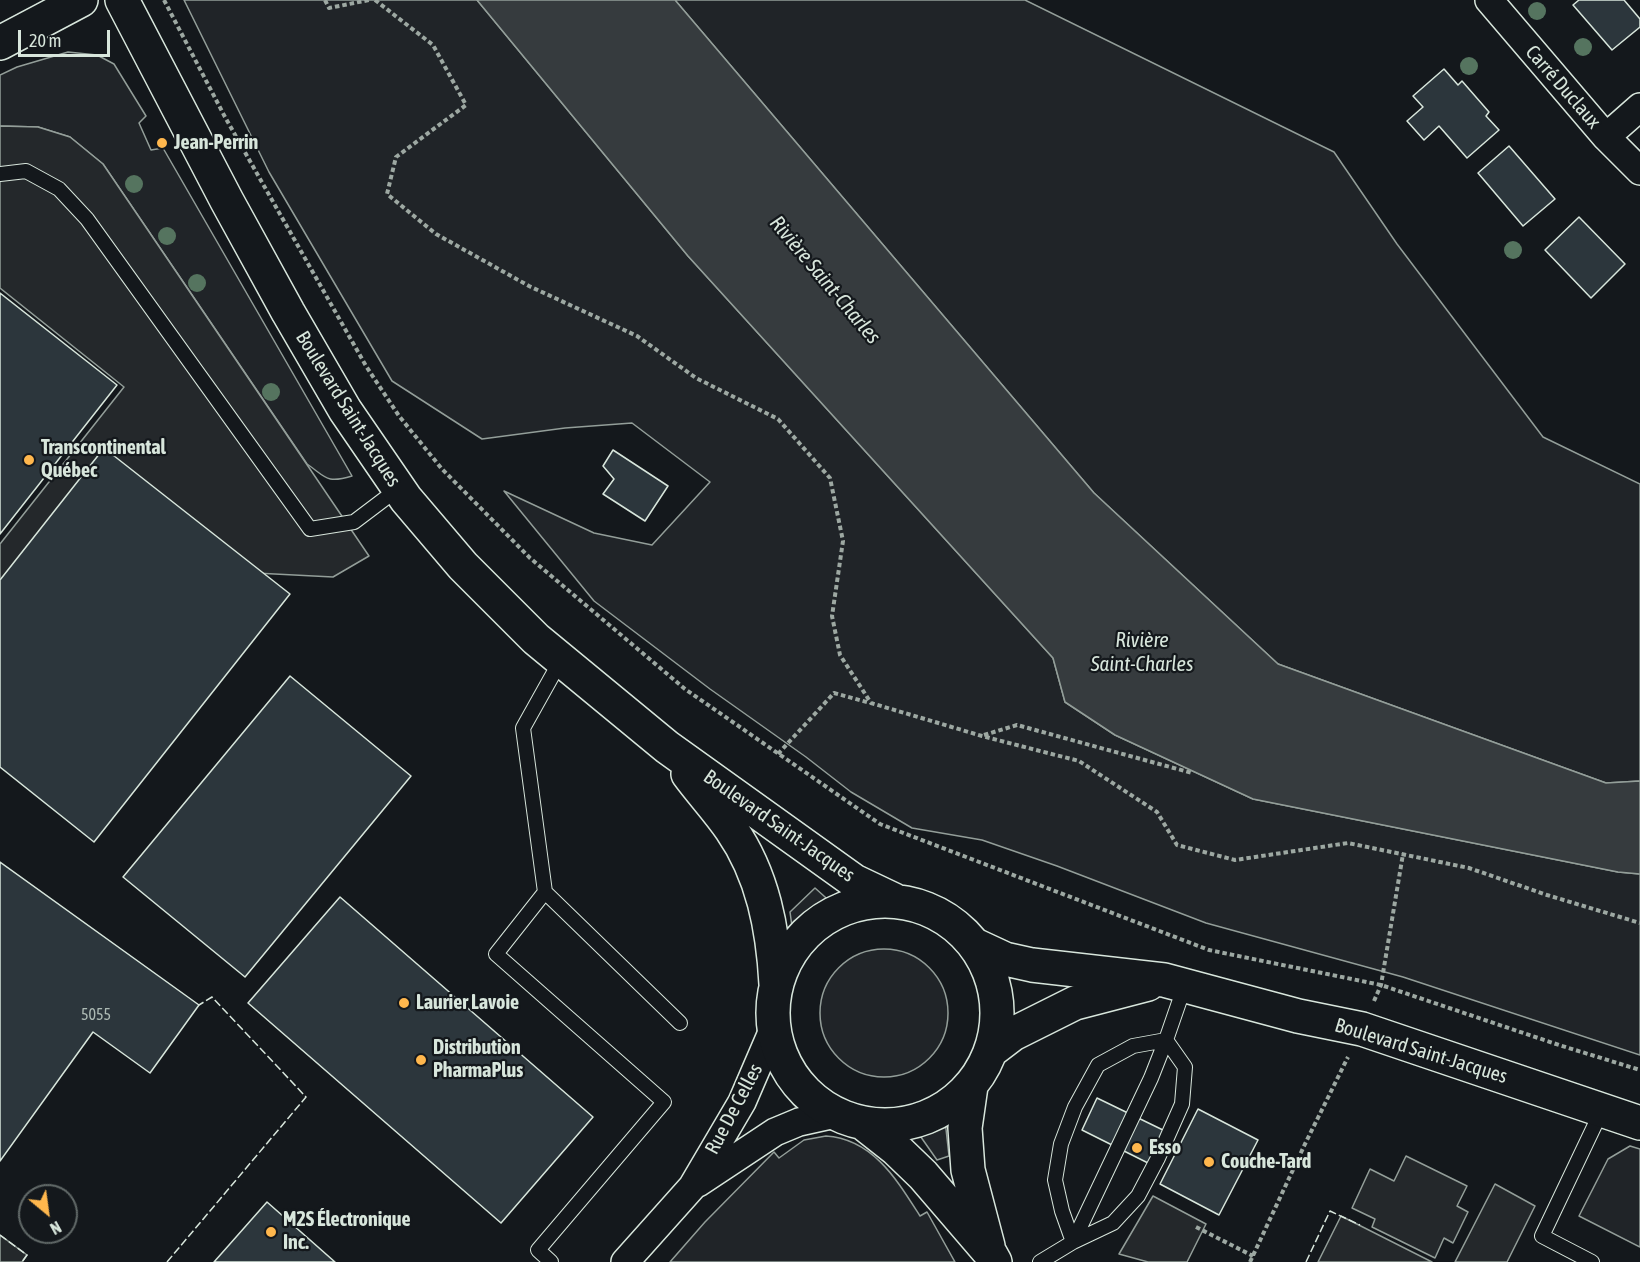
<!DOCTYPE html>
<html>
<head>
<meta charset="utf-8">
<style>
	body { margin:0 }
	#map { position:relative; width:1640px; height:1262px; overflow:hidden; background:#14181c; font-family:"Asap Condensed",sans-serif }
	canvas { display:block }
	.north { position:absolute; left:18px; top:1184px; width:60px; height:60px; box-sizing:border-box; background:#14181c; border:2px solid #626a69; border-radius:50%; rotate:151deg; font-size:16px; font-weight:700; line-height:24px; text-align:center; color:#d8e6dc }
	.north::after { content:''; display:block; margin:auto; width:21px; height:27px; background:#ffb74d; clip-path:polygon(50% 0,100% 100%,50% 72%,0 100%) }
	.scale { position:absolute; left:18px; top:30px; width:92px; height:27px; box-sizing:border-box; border:3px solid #d8e6dc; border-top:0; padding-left:8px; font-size:18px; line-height:21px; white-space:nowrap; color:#d8e6dc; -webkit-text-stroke:4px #14181c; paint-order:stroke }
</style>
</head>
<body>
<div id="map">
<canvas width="1640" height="1262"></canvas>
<div class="north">N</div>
<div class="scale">20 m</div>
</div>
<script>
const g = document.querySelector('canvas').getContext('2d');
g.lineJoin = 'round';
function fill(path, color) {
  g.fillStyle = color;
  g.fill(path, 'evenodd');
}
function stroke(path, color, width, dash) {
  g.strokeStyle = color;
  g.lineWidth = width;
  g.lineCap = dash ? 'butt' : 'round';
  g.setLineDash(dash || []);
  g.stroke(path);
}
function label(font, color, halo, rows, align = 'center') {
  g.font = font + ' "Asap Condensed",sans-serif';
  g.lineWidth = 4.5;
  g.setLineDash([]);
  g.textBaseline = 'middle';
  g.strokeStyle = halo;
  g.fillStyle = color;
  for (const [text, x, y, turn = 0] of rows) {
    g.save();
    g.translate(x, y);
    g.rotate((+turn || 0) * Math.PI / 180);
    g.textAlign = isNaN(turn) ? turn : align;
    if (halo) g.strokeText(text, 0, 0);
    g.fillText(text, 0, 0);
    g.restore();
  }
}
const green = new Path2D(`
	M 184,0 L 477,0 L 688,256 L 1053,658 L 1065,702 L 1115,735 L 1253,799 L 1618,872 L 1640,874 L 1640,1055 L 1403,977 L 1206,923 L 1057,866 L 982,840 L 912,828 L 851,792 L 806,757 L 710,689 L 594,601 L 504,491 L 594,533 L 652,545 L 710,482 L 632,423 L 565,428 L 482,439 L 392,381 L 269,172 Z
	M 675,0 L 1025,0 L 1334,152 L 1397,244 L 1543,437 L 1640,484 L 1640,781 L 1606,783 L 1278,664 L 1094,493 Z
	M 68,52 L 97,55 L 114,64 L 146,116 L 139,123 L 151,150 L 163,148 L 352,476 C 326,484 326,477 307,464 L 103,164 L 70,137 L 38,127 L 0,126 L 0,75 L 17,67 Z
	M 815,888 L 834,905 L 822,911 L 793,934 L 790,912 Z
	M820 1013a64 64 0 1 1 128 0a64 64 0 1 1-128 0Z
	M 945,1120 L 949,1156 L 937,1160 L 916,1130 Z
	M 826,1136 C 873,1139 897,1180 920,1216 L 927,1212 L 955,1262 L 670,1262 L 705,1222 L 774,1152 L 779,1158 L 804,1140 Z
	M 1630,1146 L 1640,1149 L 1640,1247 L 1579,1216 L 1608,1159 Z`);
fill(green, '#202428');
stroke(green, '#939e99', 1.5);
const parking = new Path2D(`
	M 0,126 L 38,127 L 70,137 L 103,164 L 369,556 L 333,577 L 197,570 L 0,723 L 0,544 L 124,387 L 0,288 Z
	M 1406,1156 L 1467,1186 L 1457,1206 L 1468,1212 L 1453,1243 L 1444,1238 L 1435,1258 L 1372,1227 L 1375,1219 L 1352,1208 L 1370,1169 L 1394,1181 Z
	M 1495,1184 L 1535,1206 L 1507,1262 L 1455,1262 Z
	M 1153,1196 L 1206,1224 L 1187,1262 L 1148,1262 L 1119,1254 Z
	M 1341,1216 L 1432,1262 L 1318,1262 Z
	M 0,1235 L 27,1255 L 22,1262 L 0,1262 Z`);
fill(parking, '#24282b');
stroke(parking, '#939e99', 1.5);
const water = new Path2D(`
	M 477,0 L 675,0 L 1094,493 L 1278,664 L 1606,783 L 1640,781 L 1640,874 L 1618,872 L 1253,799 L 1115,735 L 1065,702 L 1053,658 L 688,256 Z`);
fill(water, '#363b3e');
stroke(water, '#939e99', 1.5);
const building = new Path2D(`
	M 1579,0 L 1624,0 L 1640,19 L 1640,27 L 1612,50 L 1573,5 Z
	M 1444,69 L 1458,85 L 1462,81 L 1489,112 L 1486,116 L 1499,130 L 1467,158 L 1439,126 L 1424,140 L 1407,121 L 1423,107 L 1413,96 Z
	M 1509,146 L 1555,199 L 1523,226 L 1478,173 Z
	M 1579,217 L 1625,264 L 1591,298 L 1545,250 Z
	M 0,293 L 117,385 L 0,534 Z
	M 104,448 L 290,594 L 94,842 L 0,767 L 0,580 Z
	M 613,450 L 668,486 L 645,521 L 603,494 L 614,479 L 603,466 Z
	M 290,676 L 411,776 L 245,977 L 123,877 Z
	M 0,862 L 199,1005 L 150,1073 L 93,1032 L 0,1161 Z
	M 340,897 L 593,1117 L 501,1223 L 248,1003 Z
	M 1097,1098 L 1165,1131 L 1150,1164 L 1082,1130 Z
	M 1198,1109 L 1258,1140 L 1219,1215 L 1160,1184 Z
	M 267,1202 L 335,1262 L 214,1262 Z`);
fill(building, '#2c363c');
stroke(building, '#d8e6dc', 1.5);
const lane = new Path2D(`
	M 0,174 L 26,171 L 59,189 L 87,219 L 310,529 L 354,522 L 399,488
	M 561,660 L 523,728 L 545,892 L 680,1023
	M 545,892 L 496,954 L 664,1102 L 538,1250 L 551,1262
	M 1073,1242 L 1113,1223 L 1138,1196 L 1158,1158 L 1182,1104 L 1185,1067 L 1166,1040
	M 1073,1242 L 1151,1078 L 1166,1040
	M 1040,1262 L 1073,1242 L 1062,1211 L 1055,1180 L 1061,1144 L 1075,1107 L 1098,1065 L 1133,1046 L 1166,1040 L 1185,985
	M 1592,1262 L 1542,1236 L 1602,1110`);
const street = new Path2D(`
	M 1489,0 L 1606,137 L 1640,171
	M 1606,137 L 1640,107
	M 698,1183 L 775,1132 L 799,1122 L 835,1114
	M 625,1262 L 692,1187 L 742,1102 L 773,1030`);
const secondary = new Path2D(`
	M 122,0 L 227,201 L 288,312 L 345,410 L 406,499 L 463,566 L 536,639 L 667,747 L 854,881 L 894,900
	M 0,43 L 81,0
	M 688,774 C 702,793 718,810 731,829 C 763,875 773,929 776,984
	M773 1013a112 112 0 1 1 224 0a112 112 0 1 1-224 0Z
	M 977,946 L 1005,959 L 1032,965 L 1164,980 L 1298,1016 L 1362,1029 L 1640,1123
	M 992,1050 L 1013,1034 L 1075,1003 L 1148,984
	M 971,1086 L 965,1128 L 968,1170 L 988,1246
	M 863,1123 L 896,1149 L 923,1175 L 990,1253 L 995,1262`);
stroke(lane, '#d8e6dc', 16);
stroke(street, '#d8e6dc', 30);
stroke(secondary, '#d8e6dc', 36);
stroke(new Path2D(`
	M 164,0 L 225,117 L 366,366 L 399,416 L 442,469 L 530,558 L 685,689 L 880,824 L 1209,950 L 1381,985 L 1559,1045 L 1640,1070
	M 325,0 L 329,8 L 369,0
	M 375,0 L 433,45 L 466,105 L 396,157 L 387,194 L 436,234 L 529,286 L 637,336 L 696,378 L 778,419 L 830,478 L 843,541 L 832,616 L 840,655 L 871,703 L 982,736 L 1079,761 L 1157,812 L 1177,845 L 1235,860 L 1348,843 L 1469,868 L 1547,895 L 1640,923
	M 984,735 L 1017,725 L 1192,773
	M 778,754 L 834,693 L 870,703
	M 1374,1001 L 1381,985 L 1403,854
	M 1196,1227 L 1253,1256
	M 1250,1262 L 1305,1144 L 1348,1057`), '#9da8a2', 4, [4.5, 3]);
stroke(lane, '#14181c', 14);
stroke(street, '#14181c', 27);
stroke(secondary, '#14181c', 33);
stroke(new Path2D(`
	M 0,1235 L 27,1255 L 22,1262
	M 167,1262 L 306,1097 L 212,997 L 199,1005
	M 1306,1262 L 1330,1211 L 1360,1225`), '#d8e6dc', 1.5, [8, 3]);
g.fillStyle = '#55745f';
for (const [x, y] of [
	[1537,11],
	[1583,47],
	[1469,66],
	[134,184],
	[167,236],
	[1513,250],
	[197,283],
	[271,392]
]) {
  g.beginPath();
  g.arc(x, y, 9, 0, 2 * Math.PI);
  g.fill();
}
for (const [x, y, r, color] of [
	[162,143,6,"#ffb74d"],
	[29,460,6,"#ffb74d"],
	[404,1003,6,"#ffb74d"],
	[421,1060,6,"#ffb74d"],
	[1137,1148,6,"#ffb74d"],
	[1209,1162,6,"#ffb74d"],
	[271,1232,6,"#ffb74d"]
]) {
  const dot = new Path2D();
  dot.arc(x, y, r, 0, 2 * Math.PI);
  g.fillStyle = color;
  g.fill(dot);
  stroke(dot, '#14181c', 2);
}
label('16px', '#adbab4', null, [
	["5055",96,1015]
]);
label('20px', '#d8e6dc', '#14181c', [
	["Carré Duclaux",1563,87,49],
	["Boulevard Saint-Jacques",348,409,58],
	["Boulevard Saint-Jacques",779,826,35],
	["Boulevard Saint-Jacques",1421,1051,17],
	["Rue De Celles",734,1109,-62]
]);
label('bold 20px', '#d8e6dc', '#14181c', [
	["Jean-Perrin",174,143],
	["Transcontinental",41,448],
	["Québec",41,471],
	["Laurier Lavoie",416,1003],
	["Distribution",433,1048],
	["PharmaPlus",433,1071],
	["Esso",1149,1148],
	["Couche-Tard",1221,1162],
	["M2S Électronique",283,1220],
	["Inc.",283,1243]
], 'left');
label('italic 21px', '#d8e6dc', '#14181c', [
	["Rivière Saint-Charles",825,280,50],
	["Rivière",1142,640],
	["Saint-Charles",1142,664]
]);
</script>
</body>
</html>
